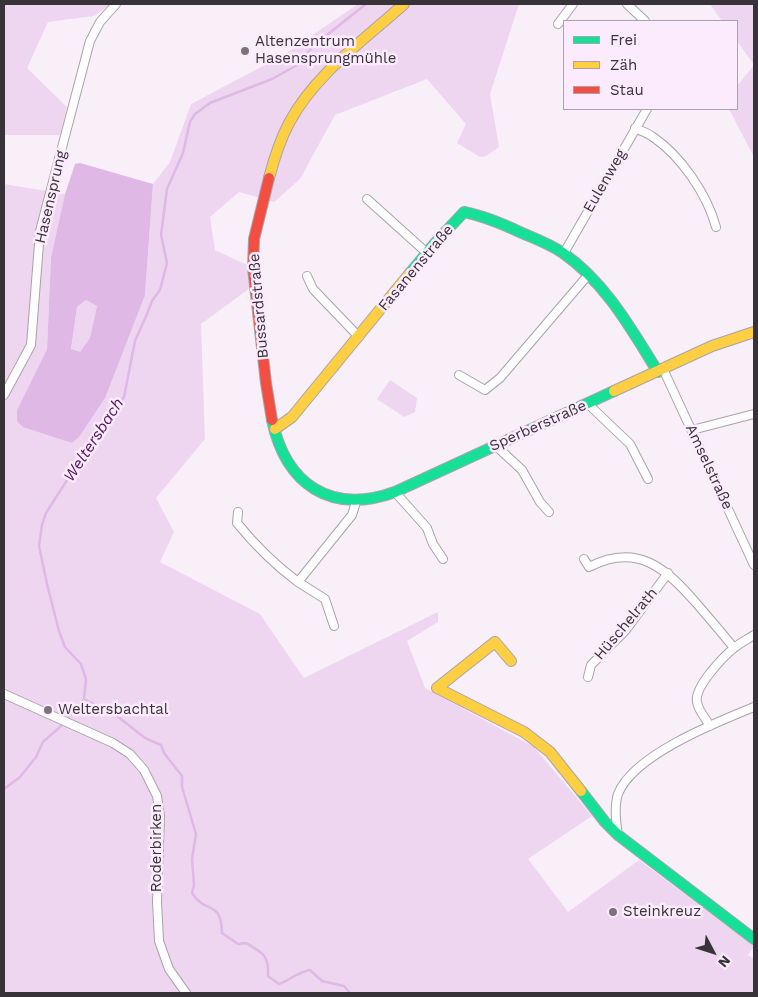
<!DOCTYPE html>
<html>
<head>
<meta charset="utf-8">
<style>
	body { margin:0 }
	#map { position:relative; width:758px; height:997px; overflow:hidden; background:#f8eff9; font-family:"Work Sans",sans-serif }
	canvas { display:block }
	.frame { position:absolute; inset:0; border:5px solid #383239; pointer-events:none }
	.legend { position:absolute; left:563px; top:20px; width:175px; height:90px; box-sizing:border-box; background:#fbebfd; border:1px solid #ada1af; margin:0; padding:6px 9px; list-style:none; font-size:15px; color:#383239 }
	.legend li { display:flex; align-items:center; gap:10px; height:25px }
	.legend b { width:25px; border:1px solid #ada1af }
	.north { position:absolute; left:688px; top:927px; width:50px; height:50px; -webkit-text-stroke:4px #fbebfd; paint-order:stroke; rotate:130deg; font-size:14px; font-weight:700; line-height:20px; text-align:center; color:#383239 }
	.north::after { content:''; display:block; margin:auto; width:18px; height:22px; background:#383239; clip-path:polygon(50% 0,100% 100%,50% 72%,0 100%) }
</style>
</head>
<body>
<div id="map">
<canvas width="758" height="997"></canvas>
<div class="frame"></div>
<ul class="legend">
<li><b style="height:6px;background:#16e098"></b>Frei</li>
<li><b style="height:6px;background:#ffcf43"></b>Zäh</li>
<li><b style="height:6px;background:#f24e42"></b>Stau</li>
</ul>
<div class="north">N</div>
</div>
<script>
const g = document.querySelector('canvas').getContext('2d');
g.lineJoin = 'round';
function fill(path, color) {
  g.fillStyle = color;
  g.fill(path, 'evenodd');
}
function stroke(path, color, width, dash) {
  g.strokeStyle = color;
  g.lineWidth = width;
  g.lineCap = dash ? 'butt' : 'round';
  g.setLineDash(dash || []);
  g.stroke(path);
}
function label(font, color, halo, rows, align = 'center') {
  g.font = font + ' "Work Sans",sans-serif';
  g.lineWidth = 5;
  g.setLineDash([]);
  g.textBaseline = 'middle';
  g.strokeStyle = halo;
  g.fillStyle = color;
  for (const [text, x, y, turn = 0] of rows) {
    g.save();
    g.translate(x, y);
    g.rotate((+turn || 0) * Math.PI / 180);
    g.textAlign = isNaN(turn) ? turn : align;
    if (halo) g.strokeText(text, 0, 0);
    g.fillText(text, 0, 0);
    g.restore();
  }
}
fill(new Path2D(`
	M 4,4 L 111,4 L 94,16 L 48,22 L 27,68 L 67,107 L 60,135 L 4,135 Z
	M 358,4 L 519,4 L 490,94 L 499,147 L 486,156 L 480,157 L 457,143 L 466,124 L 427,79 L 335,115 L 300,179 L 274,202 L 239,192 L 210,217 L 215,250 L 247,265 L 250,288 L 201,324 L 205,439 L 156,498 L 174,532 L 160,562 L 260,614 L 304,678 L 438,612 L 438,622 L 407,641 L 425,688 L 534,747 L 592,816 L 528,859 L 568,912 L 639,860 L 754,946 L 748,955 L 754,959 L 754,993 L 4,993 L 4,184 L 65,194 L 51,257 L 47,349 L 17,410 L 17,421 L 145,295 L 153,184 L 170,162 L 191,104 L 282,56 Z
	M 710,4 L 754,4 L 754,157 L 729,109 L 737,109 L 737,86 L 754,65 L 737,41 L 737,21 L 722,21 Z
	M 86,300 L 97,306 L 90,339 L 80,352 L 71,350 L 77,307 Z
	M 390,380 L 417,398 L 415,412 L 404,417 L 377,399 Z`), '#eed6f1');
fill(new Path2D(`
	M 80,163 L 153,184 L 145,295 L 105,398 L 79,437 L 72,443 L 23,427 L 17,421 L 17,410 L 47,349 L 51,257 L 65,194 L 75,164 ZM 86,300 L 97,306 L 90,338 L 80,352 L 71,349 L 77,307 Z`), '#e0b8e6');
stroke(new Path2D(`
	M 84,699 L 117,716 L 145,738 L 161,745 L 164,753 L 182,776 L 182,787 L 196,834 L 192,859 L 194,885 L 192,893 C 206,915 221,899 222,933 L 238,944 L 246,943 C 263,953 269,955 268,976 L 279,984 C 290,980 298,972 310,970 L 322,981 L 344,986 L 350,993
	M 4,789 L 20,777 L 36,757 L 43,742 L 61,726 L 84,699 L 86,679 L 81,664 L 65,647 L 59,631 L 47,584 L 39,546 L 42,525 L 46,513 L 78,463 L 124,397 L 135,341 L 147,314 L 152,301 L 160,290 L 167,263 L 161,235 L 167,189 L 183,153 L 190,122 L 195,114 L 210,103 L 272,79 L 299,64 L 313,46 L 366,4`), '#e0b8e6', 2.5);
const street = new Path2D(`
	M 627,4 L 645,21
	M 558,24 L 573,4
	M 635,128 C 641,131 648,133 653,137 C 681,156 707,194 716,227
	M 367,199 L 427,253
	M 564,253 L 647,109
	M 307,276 L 313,289 L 359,337
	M 663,369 L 754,565
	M 459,375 L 485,390 L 500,378 L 589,274
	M 4,395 L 31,345 L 40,231 L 90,41 L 100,22 L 116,4
	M 588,404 L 630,444 L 648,479
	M 692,430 L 754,414
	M 495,445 L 522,470 L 540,502 L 549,512
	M 395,492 L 427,528 L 433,544 L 443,559
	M 238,512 L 237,523 C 255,545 275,565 298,582 L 352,515 L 356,502
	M 584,559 L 589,567 C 637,542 666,568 697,604 C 709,618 722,633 734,648
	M 298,582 L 325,599 L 334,626
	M 588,677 L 591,665 L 625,631 L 668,573
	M 4,694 L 113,743 L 130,754 L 144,770 L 157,796 L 160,816 L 157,902 L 159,941 L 169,969 L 186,993
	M 710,726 C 706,719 698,710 697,702 C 694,687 723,657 734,648 C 740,643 748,639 754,635
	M 618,835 C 616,823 614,806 618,794 C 633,755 717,722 754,707`);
const fast = new Path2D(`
	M 410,273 L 435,243 L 464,212 C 484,216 503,224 522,233 C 536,239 550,244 563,253 C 606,283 631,329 658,372
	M 272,420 C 286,485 331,515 395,492 L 614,391
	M 581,791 L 605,822 L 618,835 L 754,939`);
const slow = new Path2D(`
	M 269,178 C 274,159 280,140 289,123 C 315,74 364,40 404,4
	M 614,391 L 712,346 L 754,332
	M 275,429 L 292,417 L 410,273
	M 511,661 L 495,642 L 437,688 L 524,732 L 550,752 L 581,791`);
const jam = new Path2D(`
	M 269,178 L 254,239 L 253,268 L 266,383 L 272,420`);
stroke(street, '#aaa3aa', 10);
stroke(fast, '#aaa3aa', 12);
stroke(slow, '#aaa3aa', 12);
stroke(jam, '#aaa3aa', 12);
stroke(street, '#fefdfe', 8);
stroke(fast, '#16e098', 10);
stroke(slow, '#ffcf43', 10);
stroke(jam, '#f24e42', 10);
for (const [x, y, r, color] of [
	[245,51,5,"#7b747c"],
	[48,710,5,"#7b747c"],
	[613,912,5,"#7b747c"]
]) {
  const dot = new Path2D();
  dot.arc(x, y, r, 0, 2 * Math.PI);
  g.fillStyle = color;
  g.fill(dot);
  stroke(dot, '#fbebfd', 2);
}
label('15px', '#383239', '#fbebfd', [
	["Altenzentrum",255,42],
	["Hasensprungmühle",255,59],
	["Weltersbachtal",58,710],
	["Steinkreuz",623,912]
], 'left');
label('15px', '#383239', '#fbebfd', [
	["Eulenweg",605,181,-60],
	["Hasensprung",51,197,-77],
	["Fasanenstraße",416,268,-50],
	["Bussardstraße",259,306,-95],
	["Sperberstraße",538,426,-24],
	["Amselstraße",709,467,65],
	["Hüschelrath",626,624,-50],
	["Roderbirken",157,848,-90]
]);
label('italic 16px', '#54135e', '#fbebfd', [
	["Weltersbach",94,440,-57]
]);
</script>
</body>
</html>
